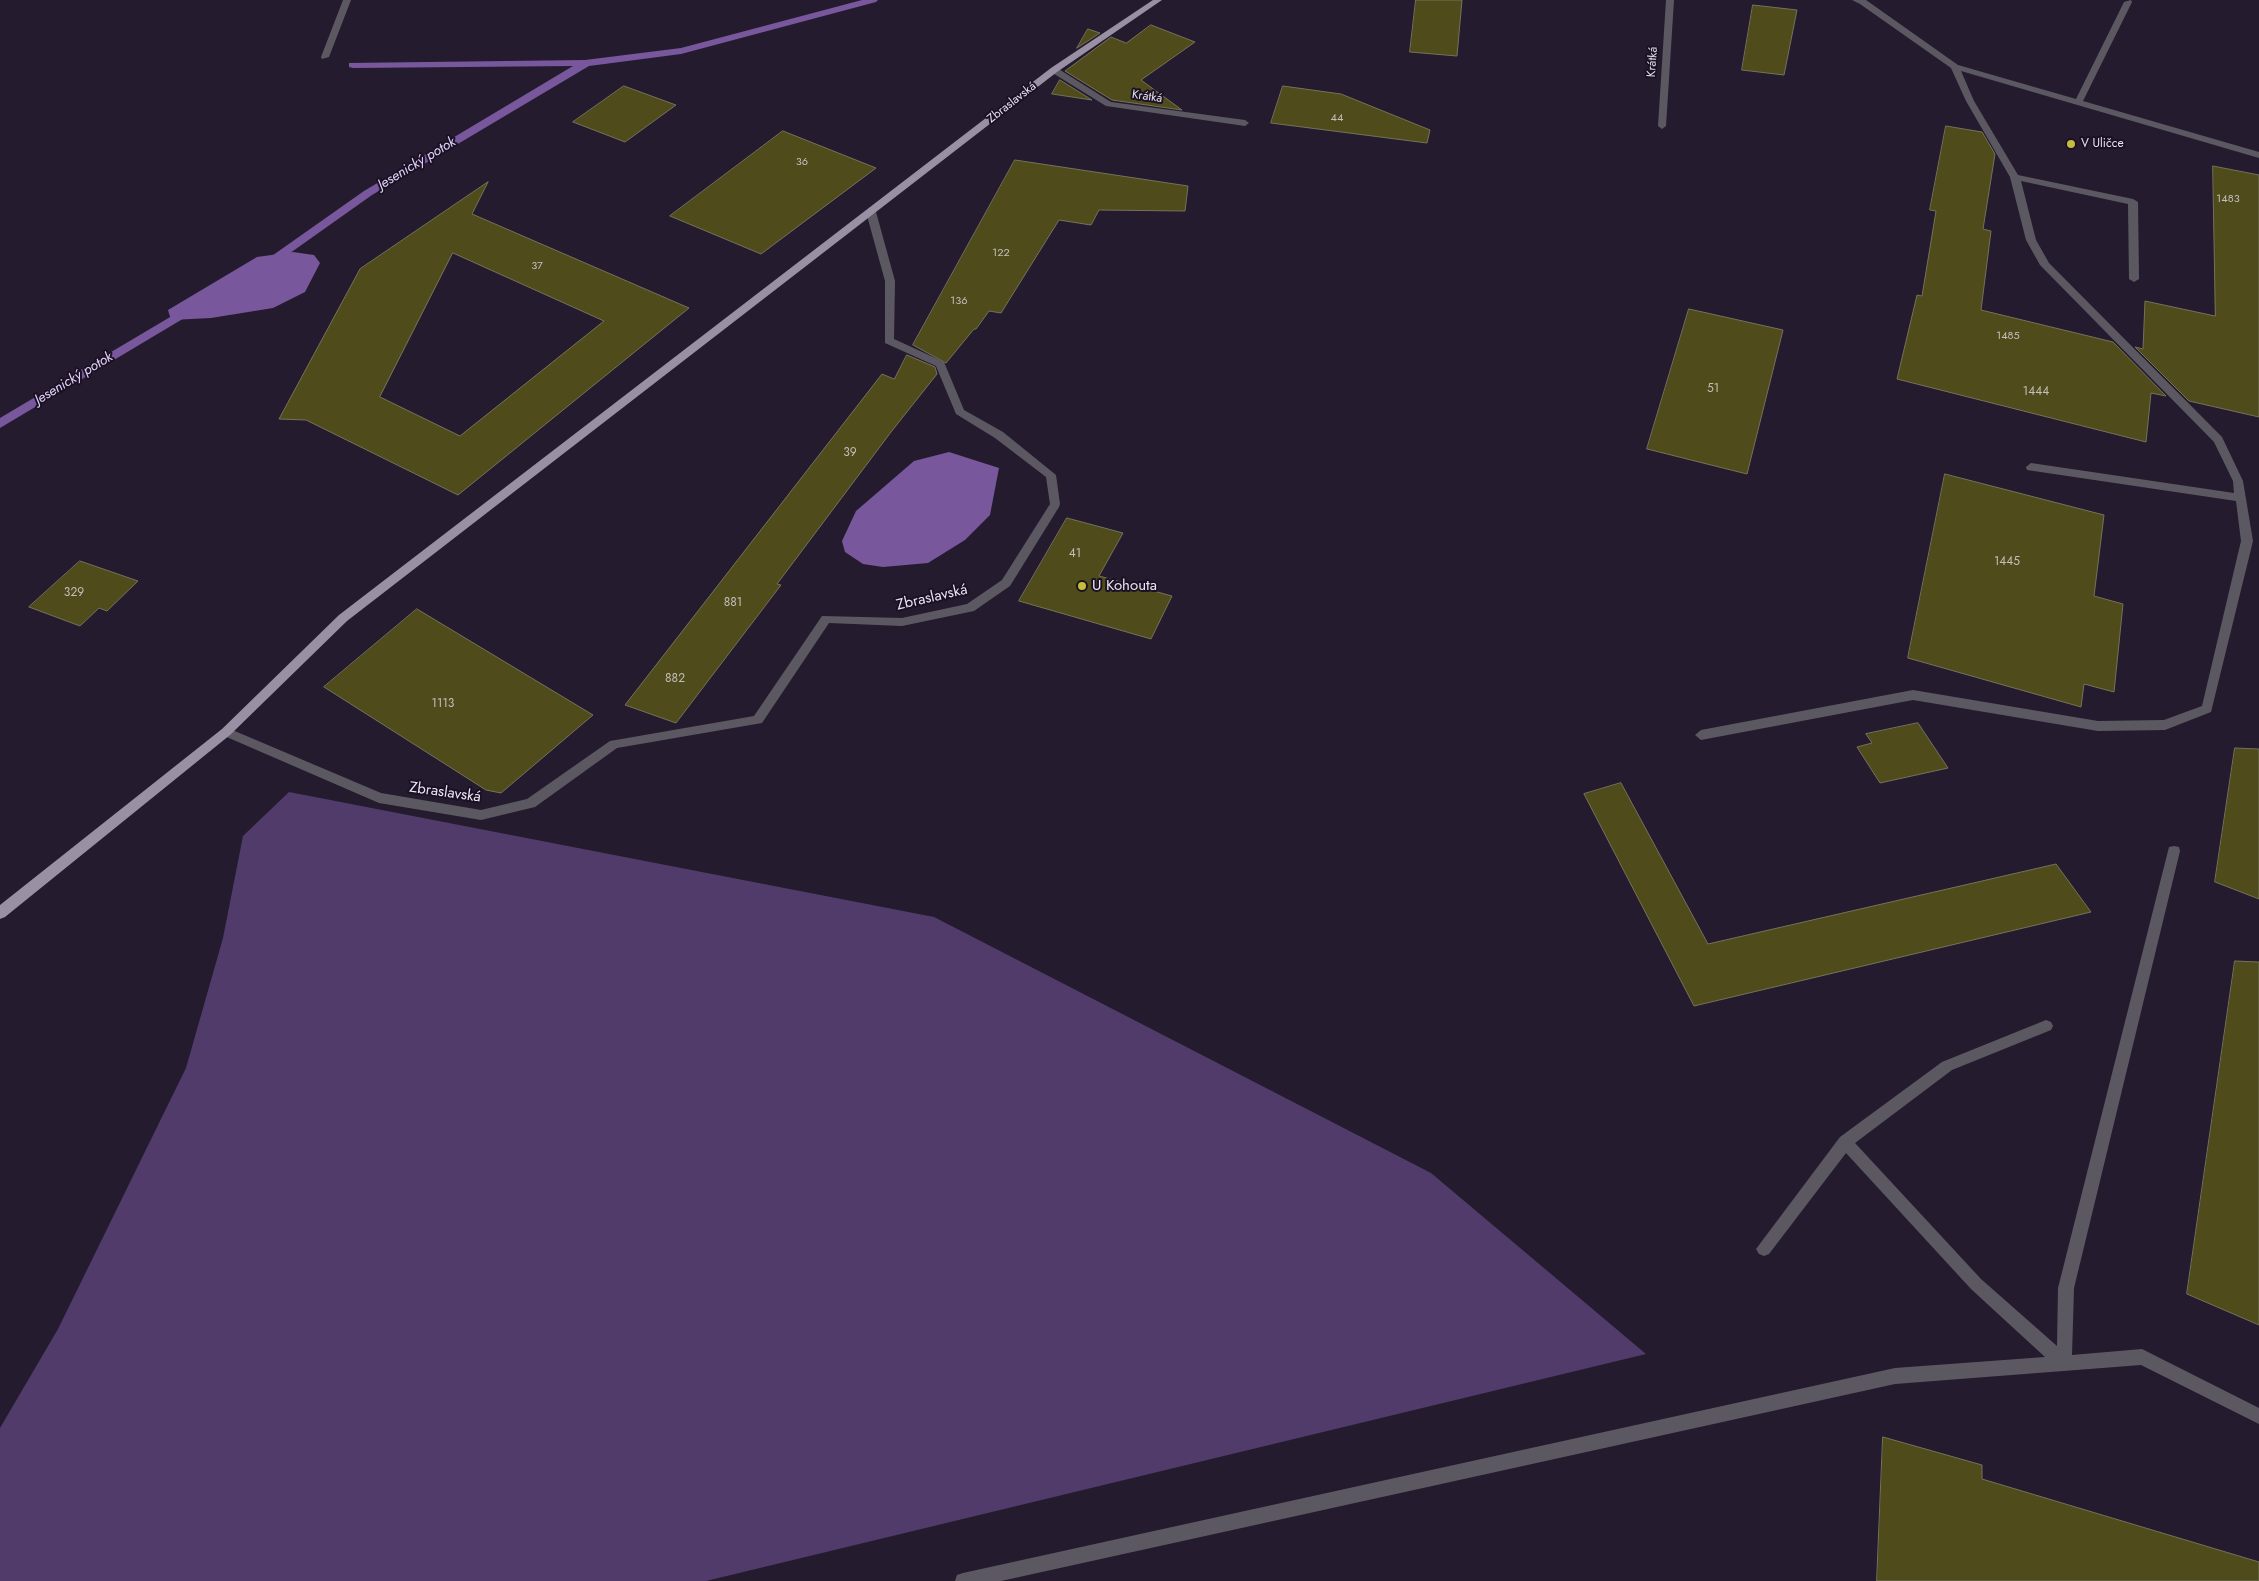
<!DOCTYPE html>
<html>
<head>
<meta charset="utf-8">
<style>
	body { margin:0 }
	canvas { display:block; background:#241b2e }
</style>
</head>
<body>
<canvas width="2259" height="1581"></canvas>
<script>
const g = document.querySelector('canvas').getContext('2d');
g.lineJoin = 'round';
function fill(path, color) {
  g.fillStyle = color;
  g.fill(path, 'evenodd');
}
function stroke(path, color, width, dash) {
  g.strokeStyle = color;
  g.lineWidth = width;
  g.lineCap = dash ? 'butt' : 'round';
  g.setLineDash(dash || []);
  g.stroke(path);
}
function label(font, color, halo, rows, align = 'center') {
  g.font = font + ' Jost,sans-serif';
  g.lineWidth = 4;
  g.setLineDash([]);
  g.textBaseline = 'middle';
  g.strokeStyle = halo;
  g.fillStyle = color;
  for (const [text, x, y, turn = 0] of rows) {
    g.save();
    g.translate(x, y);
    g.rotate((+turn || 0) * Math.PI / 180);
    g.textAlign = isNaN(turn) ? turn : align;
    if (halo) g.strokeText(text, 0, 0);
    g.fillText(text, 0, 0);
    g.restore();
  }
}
fill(new Path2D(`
	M 289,792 L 934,917 L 1431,1173 L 1646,1354 L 706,1581 L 0,1581 L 0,1428 L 58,1329 L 186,1068 L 223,938 L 243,836 Z`), '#513b6a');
fill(new Path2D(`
	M 293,252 L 314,255 L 320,263 L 305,292 L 273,308 L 211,318 L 171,320 L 168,310 L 257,257 Z
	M 949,452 L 999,468 L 990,515 L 965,540 L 928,563 L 883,567 L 863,564 L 845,552 L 842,541 L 856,511 L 914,461 Z`), '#78579d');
fill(new Path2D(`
	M 862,0 L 878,0 L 876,2 L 681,54 L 589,66 L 372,195 L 269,268 L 265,269 L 259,265 L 364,191 L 573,66 L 353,68 L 349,67 L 349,63 L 585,60 L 681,48 Z
	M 187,307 L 191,308 L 193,311 L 191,314 L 0,428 L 0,418 Z`), '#78579d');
const building = new Path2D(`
	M 1416,0 L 1462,0 L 1457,56 L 1410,52 Z
	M 1753,5 L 1797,10 L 1784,75 L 1742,70 Z
	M 1151,25 L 1195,42 L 1141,80 L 1182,110 L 1112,100 L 1065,71 L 1111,37 L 1126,43 Z
	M 1088,29 L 1100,33 L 1077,48 Z
	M 1060,80 L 1092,100 L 1052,94 Z
	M 624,86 L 676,105 L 625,142 L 573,122 Z
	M 1283,86 L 1341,94 L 1430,130 L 1427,143 L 1271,123 Z
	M 1946,126 L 1982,132 L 1995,154 L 1983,229 L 1991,231 L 1981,310 L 2113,342 L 2166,396 L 2151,393 L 2146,442 L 1897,379 L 1917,295 L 1922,296 L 1936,211 L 1930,210 Z
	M 783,131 L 876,168 L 761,254 L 670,216 Z
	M 1015,160 L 1188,186 L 1185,211 L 1099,210 L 1091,225 L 1059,220 L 1001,313 L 989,311 L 976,329 L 974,329 L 946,363 L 913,345 Z
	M 2213,166 L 2259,175 L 2259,417 L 2189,401 L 2135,347 L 2143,349 L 2145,301 L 2215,316 Z
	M 488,182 L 472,214 L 689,308 L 458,495 L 306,420 L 279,419 L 360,269 ZM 453,253 L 604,321 L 460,436 L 380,397 Z
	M 1689,309 L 1783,330 L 1747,474 L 1647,449 Z
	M 907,355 L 935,367 L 937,374 L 891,432 L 777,584 L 781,585 L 676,723 L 625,705 L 882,374 L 894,379 Z
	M 1945,474 L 2104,515 L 2094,596 L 2123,604 L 2114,692 L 2084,684 L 2081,707 L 1908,658 Z
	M 1067,518 L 1123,533 L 1099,576 L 1172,596 L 1151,639 L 1019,601 Z
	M 80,561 L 138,581 L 107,611 L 99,608 L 80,626 L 29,607 Z
	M 417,609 L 593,715 L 501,793 L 486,790 L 324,687 Z
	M 1918,723 L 1948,768 L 1880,783 L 1857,747 L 1872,743 L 1866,734 Z
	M 2235,748 L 2259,749 L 2259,899 L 2215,882 Z
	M 1621,783 L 1708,944 L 2056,864 L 2091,912 L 1694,1006 L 1584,794 Z
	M 2235,961 L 2259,962 L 2259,1325 L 2187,1294 Z
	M 1883,1437 L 1982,1465 L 1982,1479 L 2259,1562 L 2259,1581 L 1877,1581 Z`);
fill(building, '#4f4b1b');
stroke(building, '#74725a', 1);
fill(new Path2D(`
	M 343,0 L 351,0 L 329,57 L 322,59 L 321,57 Z
	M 1666,0 L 1674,0 L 1666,126 L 1662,129 L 1658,126 Z
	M 1852,0 L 1866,0 L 1958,65 L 2076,99 L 2124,2 L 2131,0 L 2132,2 L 2083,101 L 2259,152 L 2259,158 L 1961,71 L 1974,101 L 2018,175 L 2133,199 L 2138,202 L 2139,279 L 2134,282 L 2129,279 L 2128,204 L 2021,181 L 2036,240 L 2049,263 L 2222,437 L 2243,481 L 2253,541 L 2211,712 L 2165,730 L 2098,731 L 1913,700 L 1701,740 L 1695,735 L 1701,730 L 1913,690 L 2098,721 L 2164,720 L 2202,706 L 2241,541 L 2236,501 L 2027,470 L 2026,467 L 2031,463 L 2234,493 L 2233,481 L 2214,442 L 2040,265 L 2026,240 L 2010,177 L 1966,101 L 1951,68 L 1860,4 Z
	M 1051,68 L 1057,68 L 1111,102 L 1245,120 L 1249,123 L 1245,126 L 1106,106 L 1051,72 Z
	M 871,209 L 876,212 L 895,281 L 894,339 L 944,362 L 964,410 L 1003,432 L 1056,475 L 1060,504 L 1059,507 L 1010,586 L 974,611 L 902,626 L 829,623 L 762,723 L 617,748 L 535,807 L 481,820 L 379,803 L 222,735 L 220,732 L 222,729 L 230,729 L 381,793 L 481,810 L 527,799 L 610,741 L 754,716 L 822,616 L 902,618 L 967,604 L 1002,580 L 1050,504 L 1046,477 L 995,438 L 956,414 L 936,366 L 885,343 L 885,281 L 866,212 Z
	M 2174,846 L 2179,847 L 2180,851 L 2074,1288 L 2072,1355 L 2142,1349 L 2259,1408 L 2259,1424 L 2141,1365 L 1895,1384 L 1001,1581 L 955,1581 L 957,1575 L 963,1573 L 1895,1368 L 2045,1357 L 1971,1289 L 1846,1153 L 1769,1254 L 1764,1256 L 1759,1254 L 1756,1249 L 1840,1137 L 1942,1062 L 2046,1020 L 2051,1022 L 2053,1026 L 2051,1030 L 1952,1070 L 1855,1143 L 1981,1279 L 2057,1346 L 2058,1288 L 2168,851 L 2169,847 Z`), '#5c5862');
fill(new Path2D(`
	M 1153,0 L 1162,0 L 1057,72 L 347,621 L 230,735 L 5,917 L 0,919 L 0,905 L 222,729 L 339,615 L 1051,68 Z`), '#9990a4');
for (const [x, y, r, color] of [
	[2071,144,5,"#c6bc3c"],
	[1082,586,5,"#c6bc3c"]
]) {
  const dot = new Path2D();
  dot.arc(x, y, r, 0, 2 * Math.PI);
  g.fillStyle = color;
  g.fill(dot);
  stroke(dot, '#1a1224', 2);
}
label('11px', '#c4bebc', null, [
	["44",1337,118],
	["36",802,162],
	["1483",2228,199],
	["122",1001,253],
	["37",537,266],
	["136",959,301],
	["1485",2008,336]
]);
label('12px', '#ebe5f2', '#1a1224', [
	["Krátká",1653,62,-86],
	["Krátká",1147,97,8],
	["Zbraslavská",1012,103,-38]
]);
label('12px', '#ebe5f2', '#1a1224', [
	["V Uličce",2081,144]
], 'left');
label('12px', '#c4bebc', null, [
	["51",1713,389],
	["1444",2036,392],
	["39",850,453],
	["41",1075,554],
	["1445",2007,562],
	["329",74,593],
	["881",733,603],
	["882",675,679],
	["1113",443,704]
]);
label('italic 14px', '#e4d3fa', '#1a1224', [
	["Jesenický potok",417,164,-31],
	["Jesenický potok",74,379,-31]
]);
label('15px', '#ebe5f2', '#1a1224', [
	["U Kohouta",1092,586]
], 'left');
label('15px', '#ebe5f2', '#1a1224', [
	["Zbraslavská",932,598,-13],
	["Zbraslavská",445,793,8]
]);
</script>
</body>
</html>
